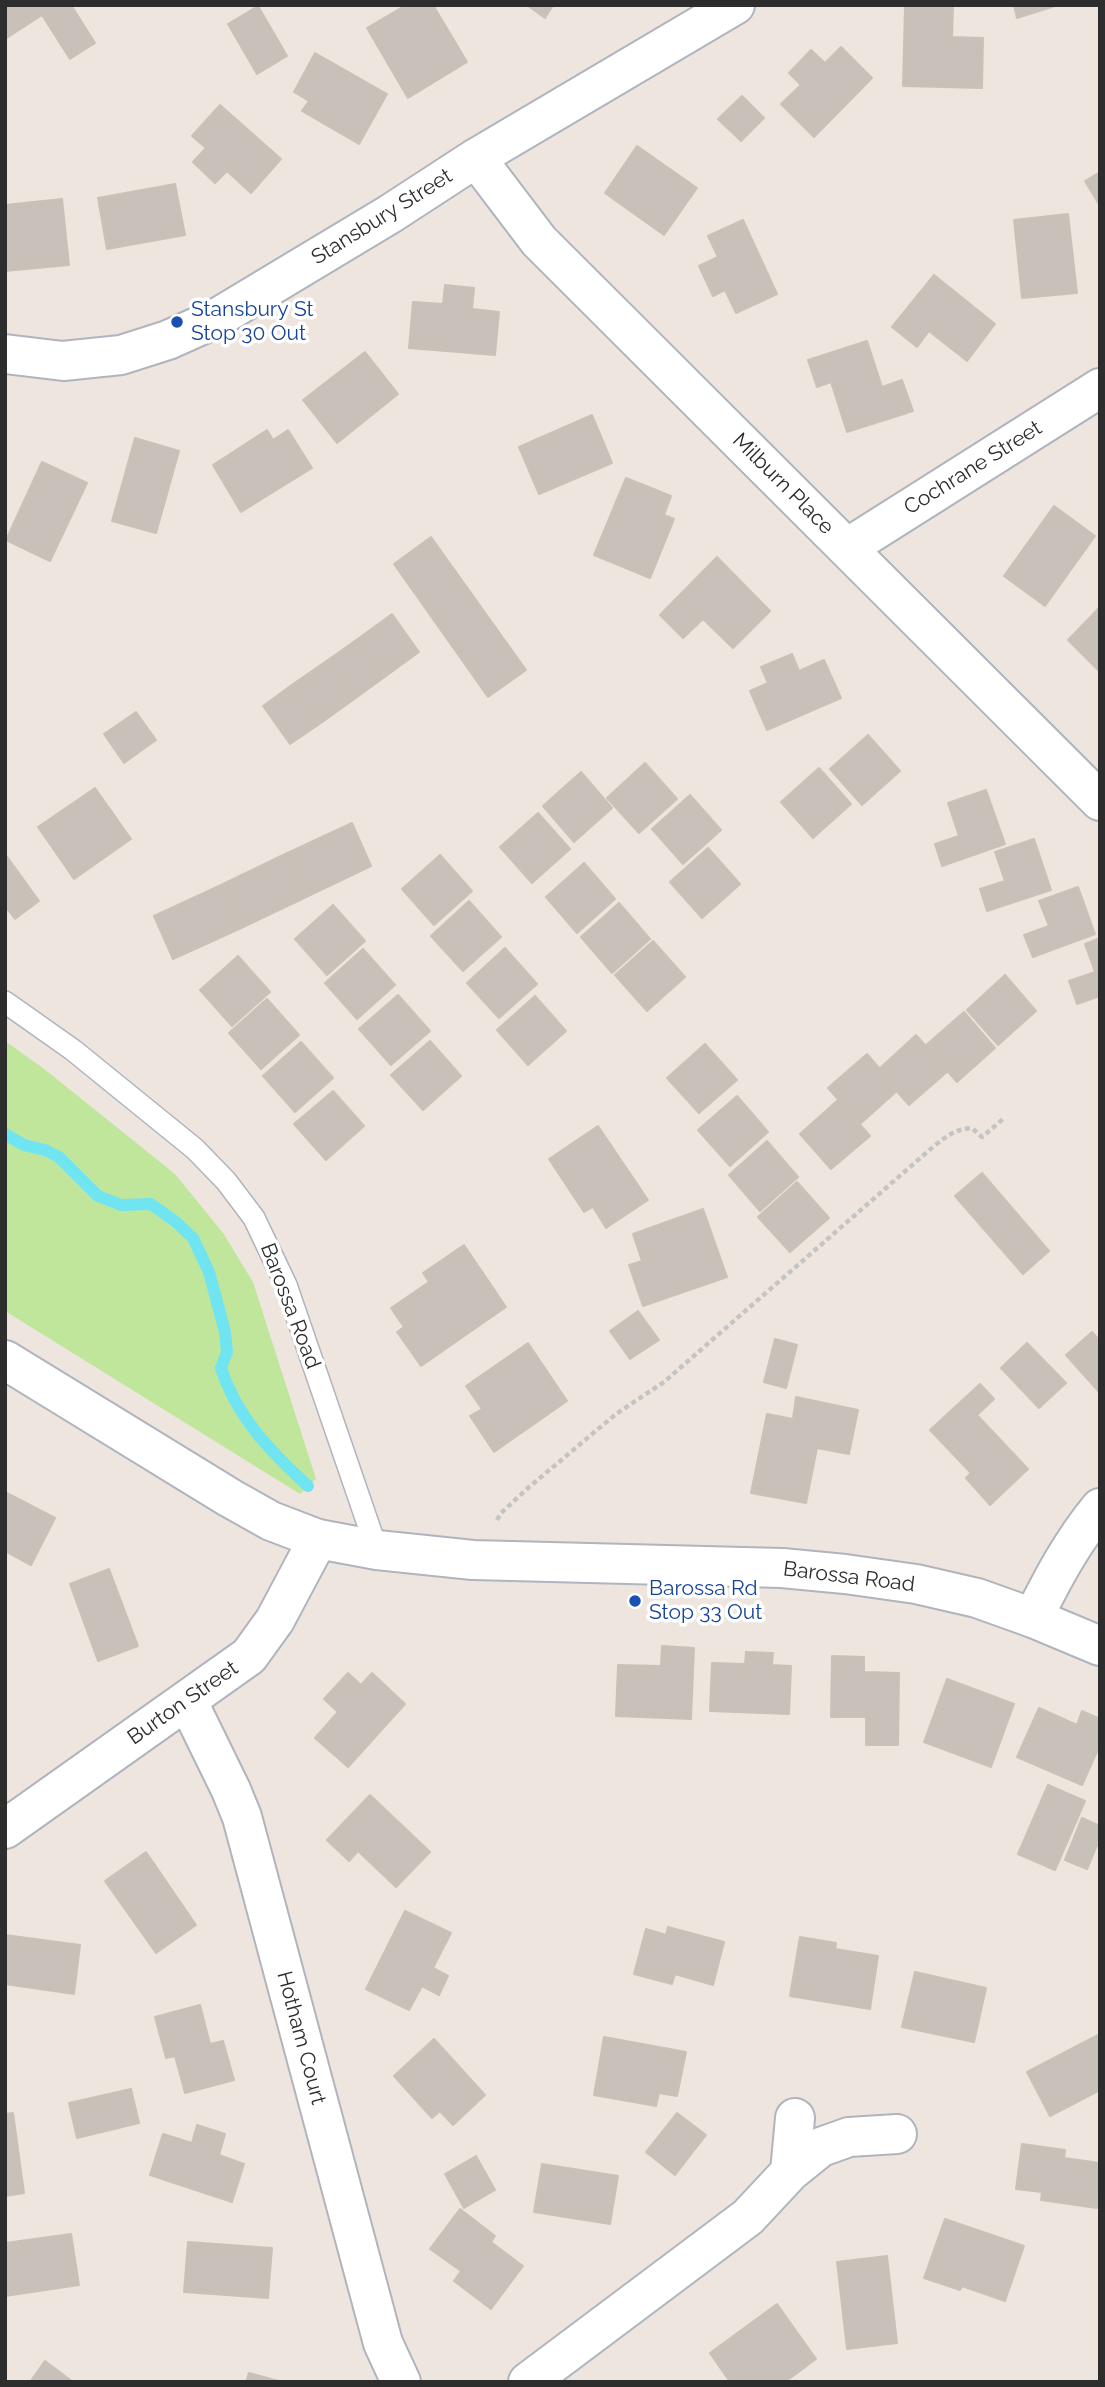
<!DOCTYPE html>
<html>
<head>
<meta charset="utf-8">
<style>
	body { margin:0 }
	#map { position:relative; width:1105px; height:2387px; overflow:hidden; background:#eee5df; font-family:Raleway,sans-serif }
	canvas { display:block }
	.frame { position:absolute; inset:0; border:7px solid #2d2d2d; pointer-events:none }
</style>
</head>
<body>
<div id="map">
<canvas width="1105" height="2387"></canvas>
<div class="frame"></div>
</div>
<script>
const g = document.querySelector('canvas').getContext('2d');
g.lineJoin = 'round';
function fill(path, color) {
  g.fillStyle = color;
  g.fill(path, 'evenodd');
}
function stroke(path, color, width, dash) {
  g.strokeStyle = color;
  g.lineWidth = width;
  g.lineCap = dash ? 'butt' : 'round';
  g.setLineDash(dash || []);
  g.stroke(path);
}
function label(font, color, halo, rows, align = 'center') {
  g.font = font + ' Raleway,sans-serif';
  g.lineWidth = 7;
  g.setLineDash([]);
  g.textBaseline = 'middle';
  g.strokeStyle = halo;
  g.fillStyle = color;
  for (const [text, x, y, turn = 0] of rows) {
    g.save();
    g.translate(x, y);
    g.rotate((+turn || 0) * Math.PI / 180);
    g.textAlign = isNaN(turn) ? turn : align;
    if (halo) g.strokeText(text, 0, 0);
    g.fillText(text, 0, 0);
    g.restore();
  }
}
fill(new Path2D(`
	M 5,1041 L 43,1068 L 175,1174 L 223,1233 L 253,1282 L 316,1479 L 300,1494 L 5,1311 Z`), '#c0e69b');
stroke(new Path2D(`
	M 5,1134 L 24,1145 L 45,1150 L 59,1157 L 98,1196 L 121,1205 L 151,1204 L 176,1222 L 193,1238 L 209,1272 L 225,1332 L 227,1352 L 221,1368 C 237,1418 271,1452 308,1486`), '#71e4f2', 12);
const building = new Path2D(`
	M 5,5 L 71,5 L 95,43 L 70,59 L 42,15 L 5,39 Z
	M 406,5 L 433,5 L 467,62 L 408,98 L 367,28 Z
	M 527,5 L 553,5 L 545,18 Z
	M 1014,5 L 1058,5 L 1017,18 Z
	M 258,6 L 287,56 L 257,74 L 228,24 Z
	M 905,7 L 953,8 L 952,37 L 983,38 L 982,88 L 903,86 Z
	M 841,47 L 872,78 L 814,137 L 781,104 L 801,85 L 789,73 L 811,50 L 825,63 Z
	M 315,53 L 387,94 L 359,144 L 302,111 L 309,101 L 294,92 Z
	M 742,96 L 764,118 L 741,141 L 718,119 Z
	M 220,105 L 281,159 L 251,193 L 227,171 L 215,183 L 193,162 L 206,148 L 192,136 Z
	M 637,146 L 697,188 L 664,235 L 605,193 Z
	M 1100,172 L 1100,206 L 1085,181 Z
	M 175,184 L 185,235 L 107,249 L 98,198 Z
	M 62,199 L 69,265 L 5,271 L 5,205 Z
	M 1068,214 L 1077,293 L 1022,298 L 1014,220 Z
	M 743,220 L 777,294 L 736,313 L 725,290 L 713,296 L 699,266 L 718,257 L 708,236 Z
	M 934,275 L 995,324 L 967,361 L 929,331 L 917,347 L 892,327 Z
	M 445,285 L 474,288 L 472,309 L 499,312 L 495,355 L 409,348 L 413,302 L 443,304 Z
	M 867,341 L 882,387 L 902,380 L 913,411 L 847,432 L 831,382 L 817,387 L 808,360 Z
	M 365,352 L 398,394 L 337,443 L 303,400 Z
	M 592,415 L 612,463 L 539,494 L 519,447 Z
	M 267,430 L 273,440 L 288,430 L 312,468 L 241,512 L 213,465 Z
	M 135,438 L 179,451 L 156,533 L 112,521 Z
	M 42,462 L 87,483 L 50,561 L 6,540 Z
	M 626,478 L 671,496 L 664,515 L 674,519 L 650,578 L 594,555 Z
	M 1054,506 L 1095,536 L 1045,606 L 1004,576 Z
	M 431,537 L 526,670 L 488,697 L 394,564 Z
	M 717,557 L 770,611 L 733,648 L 703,619 L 683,638 L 660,615 Z
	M 1100,607 L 1100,672 L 1068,640 Z
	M 392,614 L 419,652 L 386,676 L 359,638 Z
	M 359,638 L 386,676 L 353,700 L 325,662 Z
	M 792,654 L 799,671 L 824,660 L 841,698 L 767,730 L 750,691 L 768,683 L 761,667 Z
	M 325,662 L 353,700 L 321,723 L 293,684 Z
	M 293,684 L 321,723 L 290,744 L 263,706 Z
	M 136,712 L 156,740 L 124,763 L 104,734 Z
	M 868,735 L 900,771 L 862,805 L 830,769 Z
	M 645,763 L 677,799 L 639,833 L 607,798 Z
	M 819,768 L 851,804 L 813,838 L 781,802 Z
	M 581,772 L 612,808 L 574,842 L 543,806 Z
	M 95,788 L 131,839 L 74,879 L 38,827 Z
	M 986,790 L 1005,844 L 942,866 L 935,844 L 959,836 L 948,803 Z
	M 690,795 L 721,830 L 683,864 L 652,829 Z
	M 538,813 L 570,849 L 532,883 L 500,847 Z
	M 352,823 L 371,866 L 302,899 L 281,856 Z
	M 1034,839 L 1051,890 L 987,911 L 980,889 L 1005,881 L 995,852 Z
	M 708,848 L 740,884 L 702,918 L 670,882 Z
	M 5,854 L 39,901 L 15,919 L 5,906 Z
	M 440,855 L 472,891 L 434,925 L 402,889 Z
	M 281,856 L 302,899 L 239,929 L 219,886 Z
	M 584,863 L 615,899 L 577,933 L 546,897 Z
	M 219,886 L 239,929 L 173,959 L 154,916 Z
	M 1078,887 L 1095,934 L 1033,957 L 1024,935 L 1049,926 L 1039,901 Z
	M 469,901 L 501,937 L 463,971 L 431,936 Z
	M 619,903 L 650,939 L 612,973 L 581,937 Z
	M 333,905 L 365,941 L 327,975 L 295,939 Z
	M 1100,938 L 1100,996 L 1077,1004 L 1069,981 L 1095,972 L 1085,944 Z
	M 653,941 L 685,977 L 647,1011 L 615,975 Z
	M 505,948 L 537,984 L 499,1018 L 467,983 Z
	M 363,949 L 395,985 L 357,1019 L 325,983 Z
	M 238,956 L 270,992 L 232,1026 L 200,990 Z
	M 1005,975 L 1036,1011 L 998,1045 L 967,1010 Z
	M 398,995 L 430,1031 L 391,1065 L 359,1029 Z
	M 535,996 L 566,1031 L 528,1065 L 497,1030 Z
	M 267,999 L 299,1035 L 261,1069 L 229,1033 Z
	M 964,1012 L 995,1048 L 957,1082 L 925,1046 Z
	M 916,1035 L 948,1071 L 909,1105 L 878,1070 Z
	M 430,1041 L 461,1076 L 423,1110 L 391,1075 Z
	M 301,1042 L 333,1078 L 295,1112 L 263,1076 Z
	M 705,1044 L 737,1080 L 699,1113 L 667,1078 Z
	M 867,1054 L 898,1090 L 860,1124 L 828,1088 Z
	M 333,1091 L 364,1126 L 326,1160 L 294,1124 Z
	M 737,1096 L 768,1132 L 730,1166 L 698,1130 Z
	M 838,1100 L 870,1136 L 831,1169 L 800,1134 Z
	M 598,1126 L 648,1200 L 606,1228 L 593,1207 L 584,1212 L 549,1159 Z
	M 767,1141 L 798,1177 L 760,1211 L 729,1175 Z
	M 982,1173 L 1049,1251 L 1023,1274 L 955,1196 Z
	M 797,1182 L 829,1218 L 790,1252 L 758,1217 Z
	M 703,1209 L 727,1277 L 643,1306 L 629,1265 L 642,1261 L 633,1234 Z
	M 464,1245 L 506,1307 L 421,1366 L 397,1332 L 404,1327 L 391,1308 L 429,1282 L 423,1273 Z
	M 638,1311 L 659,1340 L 630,1359 L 610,1331 Z
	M 1092,1332 L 1100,1341 L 1100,1393 L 1066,1355 Z
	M 775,1339 L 797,1345 L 786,1388 L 764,1382 Z
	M 528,1343 L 567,1401 L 494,1452 L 470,1416 L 482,1409 L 466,1386 Z
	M 1027,1343 L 1066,1383 L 1039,1408 L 1001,1368 Z
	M 980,1384 L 994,1399 L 977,1415 L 1028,1469 L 990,1505 L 966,1478 L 971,1473 L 930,1430 Z
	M 796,1397 L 858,1410 L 849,1454 L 817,1448 L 806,1503 L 751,1493 L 767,1414 L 793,1419 Z
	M 5,1492 L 55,1518 L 31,1565 L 5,1551 Z
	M 109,1569 L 138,1646 L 98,1661 L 70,1584 Z
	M 662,1646 L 694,1648 L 691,1719 L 616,1716 L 618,1665 L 661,1666 Z
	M 746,1652 L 773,1653 L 772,1665 L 791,1666 L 789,1714 L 710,1711 L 712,1663 L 745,1664 Z
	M 832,1656 L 864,1657 L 864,1672 L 899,1673 L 898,1745 L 866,1745 L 866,1717 L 831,1717 Z
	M 348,1673 L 361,1685 L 372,1673 L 405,1704 L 348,1767 L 315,1738 L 338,1712 L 324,1699 Z
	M 947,1679 L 1014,1704 L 991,1767 L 924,1742 Z
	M 1039,1708 L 1077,1725 L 1082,1711 L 1100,1719 L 1100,1745 L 1082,1785 L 1017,1757 Z
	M 1048,1785 L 1085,1801 L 1055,1870 L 1018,1854 Z
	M 370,1795 L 430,1852 L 396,1887 L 358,1851 L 349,1861 L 327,1840 Z
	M 1082,1818 L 1100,1826 L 1100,1838 L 1087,1869 L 1065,1860 Z
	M 146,1852 L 196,1925 L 156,1953 L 105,1881 Z
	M 405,1911 L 451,1933 L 433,1968 L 448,1976 L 439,1995 L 422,1986 L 409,2010 L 366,1989 Z
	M 668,1927 L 724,1942 L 713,1985 L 675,1974 L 672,1984 L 634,1974 L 646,1929 L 666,1935 Z
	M 5,1935 L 80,1945 L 74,1994 L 5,1984 Z
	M 800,1937 L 836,1943 L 835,1949 L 878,1956 L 870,2009 L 790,1996 Z
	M 915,1972 L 986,1988 L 974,2042 L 902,2027 Z
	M 200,2005 L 210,2044 L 223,2041 L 234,2080 L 185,2093 L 175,2056 L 166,2058 L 155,2017 Z
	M 1100,2034 L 1100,2090 L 1050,2116 L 1027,2072 Z
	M 604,2037 L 686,2052 L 677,2096 L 659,2093 L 656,2106 L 594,2095 Z
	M 434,2039 L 485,2095 L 453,2125 L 440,2111 L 432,2118 L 394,2076 Z
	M 131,2089 L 139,2123 L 77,2138 L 69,2103 Z
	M 13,2113 L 24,2193 L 5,2196 L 5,2114 Z
	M 677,2113 L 706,2135 L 675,2175 L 646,2152 Z
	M 197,2125 L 225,2134 L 219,2155 L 244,2164 L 232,2202 L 150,2175 L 163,2134 L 192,2143 Z
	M 1022,2144 L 1065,2150 L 1064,2158 L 1100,2163 L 1097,2208 L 1041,2200 L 1042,2192 L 1016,2189 Z
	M 476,2156 L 495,2190 L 464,2208 L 445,2174 Z
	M 542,2164 L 618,2176 L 610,2224 L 534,2212 Z
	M 460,2209 L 495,2236 L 491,2242 L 523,2266 L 491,2309 L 454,2281 L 461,2271 L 430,2249 Z
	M 945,2219 L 1024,2246 L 1005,2301 L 962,2286 L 960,2290 L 924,2278 Z
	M 71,2234 L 79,2285 L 5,2296 L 5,2243 Z
	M 188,2242 L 272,2248 L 268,2298 L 184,2292 Z
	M 887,2256 L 897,2343 L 847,2349 L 837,2262 Z
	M 777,2304 L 816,2359 L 785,2382 L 730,2382 L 710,2353 Z
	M 45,2361 L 73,2382 L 30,2382 Z
	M 249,2373 L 282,2382 L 246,2382 Z`);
fill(building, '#c7c1ba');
stroke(building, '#cac1b8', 2);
const service = new Path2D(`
	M 5,1002 L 73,1050 L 195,1149 L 226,1181 L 254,1218 L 286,1285 L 377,1550`);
const minor = new Path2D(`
	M 476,158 L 539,241 L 1100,801
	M 5,354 L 63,361 L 121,355 L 168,340 L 217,318 L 390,214 L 476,158 L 735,5
	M 847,548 L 1100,388
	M 1033,1618 C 1053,1578 1072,1542 1100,1508
	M 187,1700 L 231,1790 L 242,1817 L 383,2343 L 401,2382
	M 5,1829 L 249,1656 L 275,1620 L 318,1539
	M 790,2172 L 795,2118
	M 528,2382 L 748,2217 L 790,2172 L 821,2147 L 849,2137 L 897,2134`);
const tertiary = new Path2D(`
	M 5,1360 L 230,1498 L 271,1521 L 318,1539 L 377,1550 L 473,1560 L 782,1568 L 845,1574 L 916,1584 L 977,1598 L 1033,1618 L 1100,1646`);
stroke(service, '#afb4bd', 24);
stroke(minor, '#afb4bd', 42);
stroke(tertiary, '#afb4bd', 42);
stroke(new Path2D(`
	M 497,1520 L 501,1513 L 528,1488 L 616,1414 L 664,1382 L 934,1146 C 947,1136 955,1129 972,1128 L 982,1137 L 1003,1119`), '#c4c4c4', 4.5, [5, 3.5]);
stroke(service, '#fff', 21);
stroke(minor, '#fff', 38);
stroke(tertiary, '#fff', 38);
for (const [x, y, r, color] of [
	[177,322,7,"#1a4fb4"],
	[635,1601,7,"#1a4fb4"]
]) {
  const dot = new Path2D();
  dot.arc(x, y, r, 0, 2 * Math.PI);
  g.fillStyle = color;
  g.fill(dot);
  stroke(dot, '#fff', 2.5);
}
label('21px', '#2d2d2d', '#fff', [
	["Stansbury Street",382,217,-32],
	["Cochrane Street",973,468,-32],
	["Milburn Place",783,484,45],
	["Barossa Road",290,1306,69],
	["Barossa Road",849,1577,7],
	["Burton Street",183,1703,-35],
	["Hotham Court",301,2038,75]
]);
label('21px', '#164399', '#fff', [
	["Stansbury St",191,310],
	["Stop 30 Out",191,334],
	["Barossa Rd",649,1589],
	["Stop 33 Out",649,1613]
], 'left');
</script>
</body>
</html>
